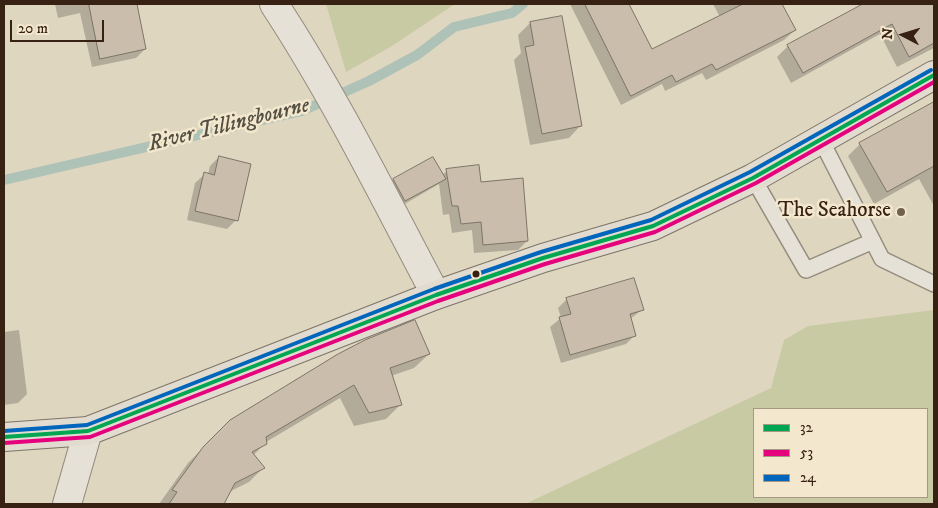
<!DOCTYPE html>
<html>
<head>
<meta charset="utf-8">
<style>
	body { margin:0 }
	#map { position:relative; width:938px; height:508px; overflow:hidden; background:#dfd6c0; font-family:"IM FELL DW Pica",serif }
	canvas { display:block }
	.frame { position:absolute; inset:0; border:5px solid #362113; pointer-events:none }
	.legend { position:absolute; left:753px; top:408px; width:175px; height:90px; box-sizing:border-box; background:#f3e8ce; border:1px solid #a79883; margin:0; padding:6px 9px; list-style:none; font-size:15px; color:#362113 }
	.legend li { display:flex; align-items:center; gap:10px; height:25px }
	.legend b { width:25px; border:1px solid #a79883 }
	.north { position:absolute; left:878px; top:10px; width:50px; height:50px; -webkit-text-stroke:4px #f3e8ce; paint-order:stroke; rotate:275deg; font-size:14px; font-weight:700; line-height:20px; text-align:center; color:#362113 }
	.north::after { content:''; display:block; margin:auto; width:18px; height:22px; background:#362113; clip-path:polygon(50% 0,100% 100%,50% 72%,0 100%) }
	.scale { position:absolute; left:10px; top:20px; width:94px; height:22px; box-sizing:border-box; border:2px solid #362113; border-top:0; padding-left:6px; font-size:15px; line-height:18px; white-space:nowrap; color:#362113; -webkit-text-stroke:4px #f3e8ce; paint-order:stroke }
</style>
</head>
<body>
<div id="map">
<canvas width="938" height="508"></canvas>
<div class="frame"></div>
<ul class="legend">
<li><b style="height:6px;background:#00a651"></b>32</li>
<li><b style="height:6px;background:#e5007d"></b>53</li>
<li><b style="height:6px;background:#0065bd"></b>24</li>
</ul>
<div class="north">N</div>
<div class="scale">20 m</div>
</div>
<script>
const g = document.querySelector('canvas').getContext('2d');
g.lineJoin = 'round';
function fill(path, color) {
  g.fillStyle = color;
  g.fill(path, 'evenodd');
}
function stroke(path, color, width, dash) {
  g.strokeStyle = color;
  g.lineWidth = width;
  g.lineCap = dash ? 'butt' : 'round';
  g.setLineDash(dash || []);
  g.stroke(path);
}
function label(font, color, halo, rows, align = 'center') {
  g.font = font + ' "IM FELL DW Pica",serif';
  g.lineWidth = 5;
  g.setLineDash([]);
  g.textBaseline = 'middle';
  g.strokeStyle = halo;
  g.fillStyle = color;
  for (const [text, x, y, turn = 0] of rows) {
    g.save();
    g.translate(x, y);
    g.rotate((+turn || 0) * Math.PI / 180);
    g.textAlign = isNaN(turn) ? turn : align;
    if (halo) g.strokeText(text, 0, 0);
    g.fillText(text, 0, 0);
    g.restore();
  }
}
fill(new Path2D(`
	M 326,4 L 455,4 L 392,46 L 346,72 Z
	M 934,310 L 934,504 L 525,504 L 771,388 L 784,340 L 808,326 ZM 754,409 L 927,409 L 927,497 L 754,497 Z`), '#c8caa4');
fill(new Path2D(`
	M 55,4 L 136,4 L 145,49 L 136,58 L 92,67 L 80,13 L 58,18 Z
	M 570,4 L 628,4 L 651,51 L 720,17 L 713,4 L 781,4 L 795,30 L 784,40 L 706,80 L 702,73 L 665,91 L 662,84 L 621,105 Z
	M 865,4 L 904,4 L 905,6 L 909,4 L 934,4 L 934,48 L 897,67 L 880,34 L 791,83 L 777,57 L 788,46 Z
	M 530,23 L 581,125 L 569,138 L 530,145 L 514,60 L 521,53 L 518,35 Z
	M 934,103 L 934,206 L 919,179 L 874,204 L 848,156 L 860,144 Z
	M 219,157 L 236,220 L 227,229 L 187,220 L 195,183 L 205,174 L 208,174 L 210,166 Z
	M 447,171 L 480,183 L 527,241 L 518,250 L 474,253 L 472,230 L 452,233 L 449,214 L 443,215 L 439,184 L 396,209 L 385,189 L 394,180 L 442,175 Z
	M 567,299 L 642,310 L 630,319 L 635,335 L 626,344 L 561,363 L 550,327 L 561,318 L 558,308 Z
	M 19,330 L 27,394 L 18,403 L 4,405 L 4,332 Z
	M 429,354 L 414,368 L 391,376 L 401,404 L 386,419 L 354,426 L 340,398 L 266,442 L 253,456 L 263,468 L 249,482 L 229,492 L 222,504 L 159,504 L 188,463 L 230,421 Z`), '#0003');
stroke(new Path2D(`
	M 4,180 L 302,111 L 369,81 L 417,55 L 454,27 L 512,13 L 523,4`), '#afc2b7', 10);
const building = new Path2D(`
	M 89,4 L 137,4 L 146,49 L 100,59 Z
	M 585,4 L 629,4 L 652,49 L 743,4 L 782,4 L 796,30 L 716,70 L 712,64 L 676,82 L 672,75 L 631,96 Z
	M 863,4 L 934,4 L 934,43 L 909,57 L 892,24 L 803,73 L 787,45 Z
	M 562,16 L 582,126 L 542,134 L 525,47 L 534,45 L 530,22 Z
	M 934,102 L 934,166 L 887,192 L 859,143 Z
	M 219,156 L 251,164 L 238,221 L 195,211 L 204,172 L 214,175 Z
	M 433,157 L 446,179 L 405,201 L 393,179 Z
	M 479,165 L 481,182 L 523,178 L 528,241 L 483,245 L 481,222 L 461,224 L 458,206 L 452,206 L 446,169 Z
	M 634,278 L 644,310 L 630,314 L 636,336 L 570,355 L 559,317 L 571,314 L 566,298 Z
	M 415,320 L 430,354 L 390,368 L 402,405 L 369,413 L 354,385 L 266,437 L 267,444 L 252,452 L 265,468 L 235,483 L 224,504 L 169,504 L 177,492 L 172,490 L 203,447 L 230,420 L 338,354 L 365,340 Z`);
fill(building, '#cbbdab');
stroke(building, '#7c7467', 1);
const lane = new Path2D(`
	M 821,140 L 882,259 L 934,284
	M 753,178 L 806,270 L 873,241`);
const street = new Path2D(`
	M 274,4 C 335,97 384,197 436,295
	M 67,504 L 88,431`);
const primary = new Path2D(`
	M 4,437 L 88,431 L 436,295 L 543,258 L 653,226 L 753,178 L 934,75`);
stroke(lane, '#948c7e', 18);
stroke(street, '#948c7e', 30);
stroke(primary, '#7c7467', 30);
stroke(lane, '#e6e1d6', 15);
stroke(street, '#e6e1d6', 28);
stroke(primary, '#e1dccf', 28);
stroke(new Path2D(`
	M 4,437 L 88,431 L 436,295 L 543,258 L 653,226 L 753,178 L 934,75`), '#00a651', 4);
stroke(new Path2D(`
	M 4,443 L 90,437 L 438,301 L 545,264 L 655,232 L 756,183 L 934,82`), '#e5007d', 4);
stroke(new Path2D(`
	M 4,431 L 87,425 L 434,289 L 541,252 L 651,220 L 750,172 L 931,70`), '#0065bd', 4);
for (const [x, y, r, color] of [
	[901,212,5,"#716050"],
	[476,274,4.5,"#362113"]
]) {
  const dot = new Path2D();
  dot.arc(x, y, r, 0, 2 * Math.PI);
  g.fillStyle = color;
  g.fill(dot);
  stroke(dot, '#f3e8ce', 2);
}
label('21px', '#362113', '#f3e8ce', [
	["The Seahorse",891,212]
], 'right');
label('italic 22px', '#544f43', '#f3e8ce', [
	["River Tillingbourne",229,126,-14]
]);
</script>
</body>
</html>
